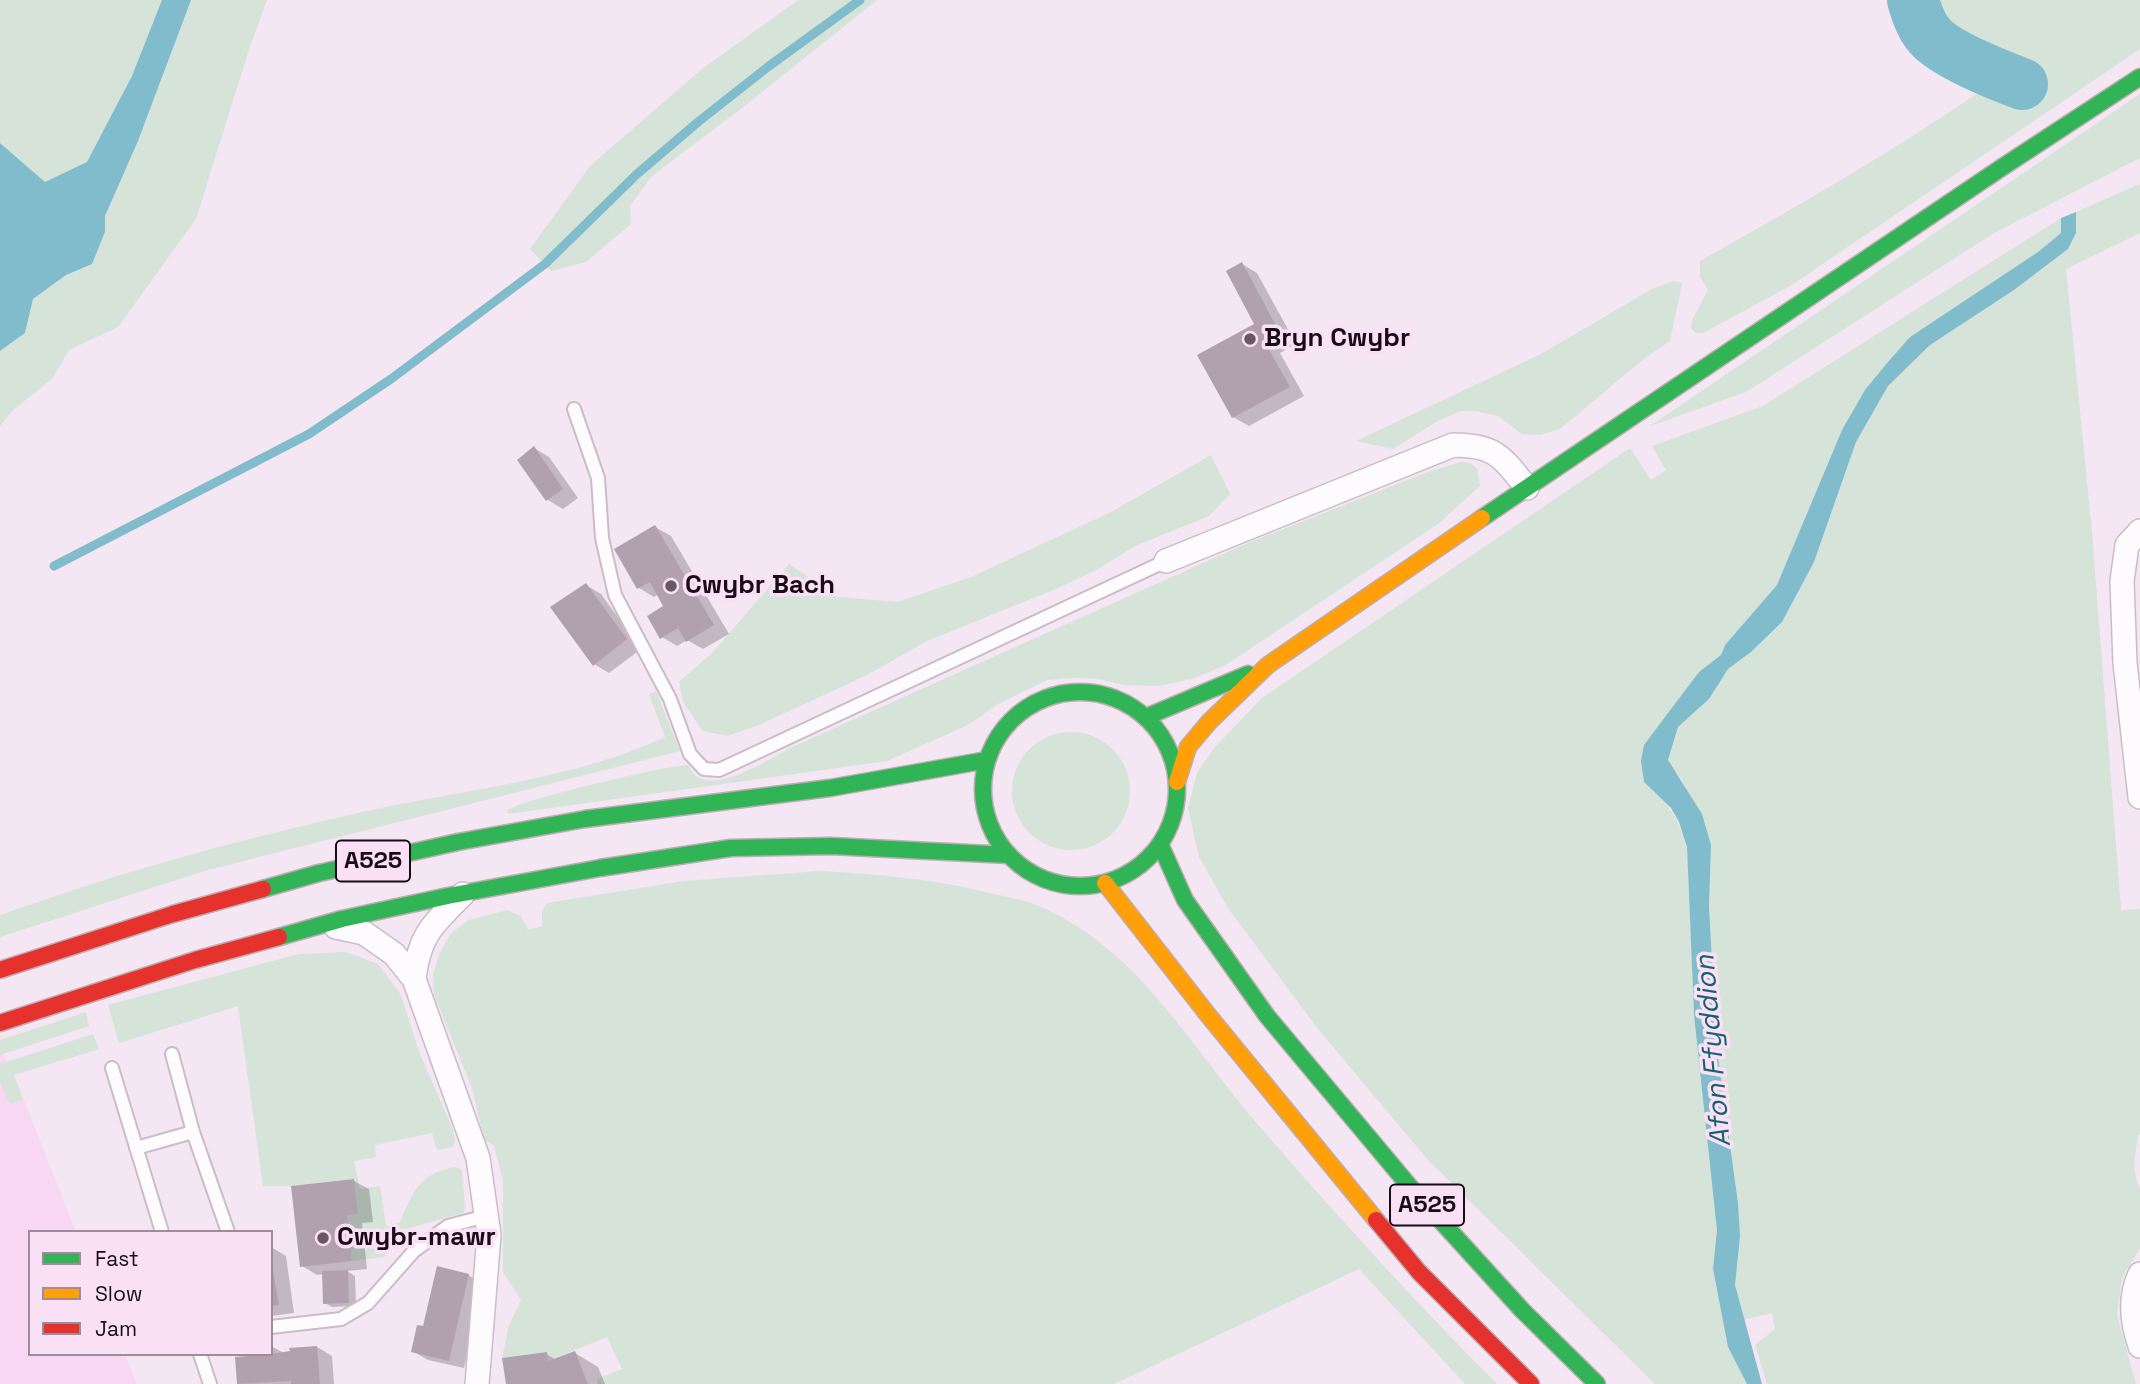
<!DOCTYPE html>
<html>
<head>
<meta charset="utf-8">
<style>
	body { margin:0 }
	#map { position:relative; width:2140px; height:1384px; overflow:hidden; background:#f4e6f2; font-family:"Space Grotesk",sans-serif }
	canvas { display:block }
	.legend { position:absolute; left:28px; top:1230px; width:245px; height:126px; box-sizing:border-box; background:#fae0f5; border:2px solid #a08b9d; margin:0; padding:9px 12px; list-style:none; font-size:21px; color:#1a0b18 }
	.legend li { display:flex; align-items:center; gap:14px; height:35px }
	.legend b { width:35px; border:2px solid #a08b9d }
</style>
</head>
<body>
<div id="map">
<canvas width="2140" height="1384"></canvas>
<ul class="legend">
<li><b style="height:9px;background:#30b455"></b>Fast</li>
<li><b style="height:9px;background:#ff9f0a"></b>Slow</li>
<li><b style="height:9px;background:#e5322d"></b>Jam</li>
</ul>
</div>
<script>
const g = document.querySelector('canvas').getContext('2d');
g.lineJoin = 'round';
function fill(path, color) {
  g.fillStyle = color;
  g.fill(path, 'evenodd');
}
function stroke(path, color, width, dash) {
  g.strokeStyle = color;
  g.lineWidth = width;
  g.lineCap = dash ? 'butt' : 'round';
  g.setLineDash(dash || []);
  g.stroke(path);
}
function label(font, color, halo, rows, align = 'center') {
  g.font = font + ' "Space Grotesk",sans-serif';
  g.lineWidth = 7;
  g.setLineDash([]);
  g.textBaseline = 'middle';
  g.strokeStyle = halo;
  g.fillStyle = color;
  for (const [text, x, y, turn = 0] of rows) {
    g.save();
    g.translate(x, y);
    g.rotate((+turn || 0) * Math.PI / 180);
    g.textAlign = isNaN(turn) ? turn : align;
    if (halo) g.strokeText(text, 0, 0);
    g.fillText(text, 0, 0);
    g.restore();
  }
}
fill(new Path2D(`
	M 0,1049 L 14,1075 L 76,1232 L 30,1232 L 30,1354 L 125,1354 L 137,1384 L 0,1384 Z`), '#f8d7f3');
fill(new Path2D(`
	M 0,0 L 267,0 L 249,49 L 196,219 L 118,327 L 69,350 L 52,379 L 13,410 L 0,426 L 0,351 L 25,333 L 33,299 L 66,275 L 92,263 L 105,232 L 105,216 L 138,141 L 161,80 L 168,75 L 135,95 L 86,163 L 45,182 L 0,143 Z
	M 798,0 L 877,0 L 742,108 L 652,176 L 630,206 L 631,224 L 586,262 L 551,271 L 530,249 L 590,166 L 702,69 Z
	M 1891,0 L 1905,0 L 1912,18 L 1927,44 L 1988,82 L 1999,93 L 2030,79 C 2006,68 1954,51 1937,33 C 1928,24 1923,13 1920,0 L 2140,0 L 2140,49 L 1790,286 L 1703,333 L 1696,333 L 1691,329 L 1692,320 L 1708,290 L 1700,277 L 1700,261 C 1794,208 1889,154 1978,93 L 1937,71 L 1901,41 Z
	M 2140,94 L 2140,158 L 1994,233 L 1746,392 L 1650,426 Z
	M 2140,184 L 2140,233 L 2066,269 L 2092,532 L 2121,910 L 2140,909 L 2140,1134 L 2138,1136 C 2135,1155 2131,1171 2140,1188 L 2140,1248 L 2122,1278 L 2117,1315 L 2136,1384 L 1767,1384 L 1755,1345 L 1775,1329 L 1772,1313 L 1743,1320 L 1735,1285 L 1738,1203 L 1717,1050 L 1709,907 L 1711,845 L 1681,778 L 1673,770 L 1668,760 L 1678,727 L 1709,699 L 1728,669 L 1751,652 L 1782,622 L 1814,562 L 1856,442 L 1888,386 L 1930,345 L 2014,290 L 2068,249 L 2076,233 L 2076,212 Z
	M 2061,218 L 2061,233 L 2038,252 L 1910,337 L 1888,362 L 1842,430 L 1777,585 L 1725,645 L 1721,655 L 1699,672 L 1676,705 L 1644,782 C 1669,806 1677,813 1687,847 L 1694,1015 L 1718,1230 L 1713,1269 L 1728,1346 L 1747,1384 L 1655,1384 L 1428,1160 L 1318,1029 L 1228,908 L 1199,857 L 1188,808 L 1197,773 L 1214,748 L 1262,698 L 1630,448 L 1651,480 L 1666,470 L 1652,446 L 1763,406 Z
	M 1673,281 L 1682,283 L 1670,341 L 1645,358 L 1560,429 L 1540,435 L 1522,434 L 1498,416 L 1475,411 L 1461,411 L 1436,422 L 1393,449 L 1356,441 L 1541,354 L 1652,289 Z
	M 1211,455 L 1230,494 L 1209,516 L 1135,546 L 1098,569 L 1058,588 L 927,641 L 865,676 L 761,724 L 728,736 L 703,731 L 683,702 L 679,682 L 713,652 L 789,564 L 838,597 L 898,602 L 971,577 L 1111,512 Z
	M 1460,462 L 1470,463 L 1477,468 L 1480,486 L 1438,524 L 1224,666 L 1192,679 L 1158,686 L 1124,685 L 1098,679 L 1074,678 L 1047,680 L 998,704 L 968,725 L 887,761 L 508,814 L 507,810 C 532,799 560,793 586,786 C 620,778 653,769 688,765 C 691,769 693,775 698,777 C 720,791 770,759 790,748 L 1243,545 L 1425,473 Z
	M 656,691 L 680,751 L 204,871 L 0,937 L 0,915 C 50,898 101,880 151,866 C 223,845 295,827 367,811 C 466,789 573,780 665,737 L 649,694 Z
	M1012 791a59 59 0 1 1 118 0a59 59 0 1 1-118 0Z
	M 820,871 C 880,874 940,880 998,895 C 1011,898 1026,900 1039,906 C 1139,949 1192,1049 1260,1127 C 1336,1215 1415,1302 1497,1384 L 1465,1384 L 1359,1269 L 1114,1384 L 597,1384 L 597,1379 L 622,1369 L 607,1337 L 548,1361 L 546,1352 L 502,1358 L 509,1325 L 521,1300 L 503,1272 L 503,1180 L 494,1146 L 484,1139 L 472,1088 L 434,995 L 433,974 L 439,955 L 451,933 L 469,920 L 508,910 L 521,916 L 528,930 L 542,926 L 542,911 L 547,903 L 684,881 Z
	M 346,952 L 378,964 L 401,995 L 419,1052 L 453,1129 L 455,1141 L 452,1147 L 437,1150 L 432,1133 L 375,1145 L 376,1157 L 354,1161 L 360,1189 L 380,1186 L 386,1226 L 400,1222 C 414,1191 419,1173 456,1167 L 462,1170 L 465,1209 L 463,1213 L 406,1229 L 384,1257 L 352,1261 L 347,1215 L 358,1213 L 354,1179 L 291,1186 L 263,1186 L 238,1006 L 119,1043 L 108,1005 L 299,954 Z
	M 86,1012 L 89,1026 L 0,1055 L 0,1040 Z
	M 93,1034 L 99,1049 L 14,1075 L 23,1099 L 10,1104 L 0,1081 L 0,1064 Z`), '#d5e3d9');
fill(new Path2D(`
	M 162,0 L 191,0 L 138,141 L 105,216 L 105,232 L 92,264 L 66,275 L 33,299 L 25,333 L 0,351 L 0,143 L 45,182 L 87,162 L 132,76 Z
	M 2076,212 L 2076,233 L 2068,249 L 2014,290 L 1930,345 L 1888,386 L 1856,442 L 1814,562 L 1782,622 L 1751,652 L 1728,669 L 1709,699 L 1678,727 L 1668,760 L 1702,814 L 1711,845 L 1709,907 L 1717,1050 L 1738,1203 L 1740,1236 L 1735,1285 L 1762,1384 L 1747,1384 L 1728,1347 L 1713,1269 L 1717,1230 L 1694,1015 L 1687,847 L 1679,822 L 1671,808 L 1644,782 L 1641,761 L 1644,745 L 1699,672 L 1721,655 L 1725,645 L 1777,585 L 1842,430 L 1865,390 L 1888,362 L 1910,337 L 2038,252 L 2061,233 L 2061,218 Z`), '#80bccc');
fill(new Path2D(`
	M 1242,264 L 1257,273 L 1296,344 L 1280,353 L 1304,396 L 1249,426 L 1233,417 L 1257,324 Z
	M 534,448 L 549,457 L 578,498 L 563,509 L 548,500 Z
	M 655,527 L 671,536 L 729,634 L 703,649 L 687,640 L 677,646 L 662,637 L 666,606 L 659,594 L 654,597 L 639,588 L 616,550 Z
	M 586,585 L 601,594 L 641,649 L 609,673 L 594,664 Z
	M 354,1181 L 369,1189 L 373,1222 L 362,1223 L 367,1269 L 347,1271 L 355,1276 L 356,1306 L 332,1307 L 325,1303 L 324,1274 L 317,1275 L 302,1266 Z
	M 271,1247 L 286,1256 L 294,1313 L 271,1316 Z
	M 468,1275 L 483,1284 L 464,1368 L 428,1360 L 412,1351 L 425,1328 Z
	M 271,1346 L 284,1353 L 317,1347 L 332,1356 L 334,1384 L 238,1384 L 237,1358 L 271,1354 Z
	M 575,1353 L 598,1367 L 605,1384 L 508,1384 L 546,1354 L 556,1360 Z`), '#0003');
stroke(new Path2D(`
	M 54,566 L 309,434 L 391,379 L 545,264 L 637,174 L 698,122 L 769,66 L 860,0`), '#80bccc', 9);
stroke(new Path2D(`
	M 1913,0 C 1916,11 1921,26 1929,35 C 1944,54 1998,75 2022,84`), '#80bccc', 52);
fill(new Path2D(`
	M 1242,262 L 1281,335 L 1266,344 L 1290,387 L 1232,418 L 1197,355 L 1254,324 L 1226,271 Z
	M 534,446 L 563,489 L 546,501 L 517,460 Z
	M 655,525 L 714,625 L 686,642 L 678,628 L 660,639 L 647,616 L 663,606 L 650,582 L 637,589 L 614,549 Z
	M 586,583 L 627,639 L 593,666 L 550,607 Z
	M 354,1179 L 358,1214 L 347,1215 L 352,1261 L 300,1267 L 291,1186 Z
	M 271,1258 L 279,1305 L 271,1306 Z
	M 437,1266 L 469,1274 L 449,1361 L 411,1352 L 417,1325 L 423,1326 Z
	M 348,1270 L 349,1303 L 323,1304 L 322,1271 Z
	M 317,1346 L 320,1384 L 291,1384 L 291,1381 L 237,1384 L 235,1357 L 271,1354 L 290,1351 L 289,1348 Z
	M 575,1351 L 588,1384 L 506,1384 L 502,1358 L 547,1352 L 548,1361 Z`), '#b1a1af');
const lane = new Path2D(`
	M 574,409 L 598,478 L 602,538 L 615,595 L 670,699 L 690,754 L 704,769 L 719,770 L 1166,561
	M 172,1054 L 193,1132 L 228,1232
	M 112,1068 L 162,1232
	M 136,1148 L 193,1132
	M 271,1327 L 341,1319 L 368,1303 L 414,1251 L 448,1226 L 486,1216
	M 200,1354 L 210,1384`);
const street = new Path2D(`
	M 2140,531 L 2127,545 L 2122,581 L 2125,663 L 2140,797
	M 1166,561 L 1453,445 C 1496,445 1502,457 1527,488
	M 336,927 L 364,933 L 394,954 L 414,979 L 478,1158 L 489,1235 L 477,1384
	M 414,979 C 419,935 433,924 463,894
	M 2140,1274 C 2129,1297 2132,1323 2140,1346`);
const fast = new Path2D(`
	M 1482,518 L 2001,168 L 2140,77
	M983 789a97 97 0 1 1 194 0a97 97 0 1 1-194 0Z
	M 1146,717 L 1248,674
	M 1160,844 L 1185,900 L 1267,1016 L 1411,1188 L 1522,1310 L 1597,1384
	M 263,889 L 319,873 L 458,842 L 585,819 L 830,788 L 987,760
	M 279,937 L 342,919 L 448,896 L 600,868 L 731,848 L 831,846 L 1008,855`);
const slow = new Path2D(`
	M 1177,782 L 1188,747 L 1209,722 L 1268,665 L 1482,518
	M 1105,883 L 1208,1015 L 1376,1220`);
const jam = new Path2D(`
	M 0,970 L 173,914 L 263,889
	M 0,1023 L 195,960 L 279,937
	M 1376,1220 L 1419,1272 L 1531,1384`);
stroke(lane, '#cabcc8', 16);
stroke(street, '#cabcc8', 26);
stroke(fast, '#bdacb1', 19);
stroke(slow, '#bdacb1', 19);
stroke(jam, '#bdacb1', 19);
stroke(lane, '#fdfbfd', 12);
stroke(street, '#fdfbfd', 23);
stroke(fast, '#30b455', 16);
stroke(slow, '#ff9f0a', 16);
stroke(jam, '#e5322d', 16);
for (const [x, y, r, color] of [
	[1250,339,7,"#665864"],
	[671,586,7,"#665864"],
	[323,1238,7,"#665864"]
]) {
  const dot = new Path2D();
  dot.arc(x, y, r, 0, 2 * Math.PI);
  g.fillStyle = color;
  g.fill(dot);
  stroke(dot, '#fae0f5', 2.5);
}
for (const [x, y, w] of [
	[373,861,74],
	[1427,1205,74]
]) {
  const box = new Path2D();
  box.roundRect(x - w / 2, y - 20.5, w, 41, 5);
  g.fillStyle = '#fae0f5';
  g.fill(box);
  stroke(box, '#1a0b18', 2);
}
label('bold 24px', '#1a0b18', null, [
	["A525",373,861],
	["A525",1427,1205]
]);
label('bold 26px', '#1a0b18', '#fae0f5', [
	["Bryn Cwybr",1264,339],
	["Cwybr Bach",685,586],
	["Cwybr-mawr",337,1238]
], 'left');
label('italic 28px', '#18626f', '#fae0f5', [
	["Afon Ffyddion",1714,1051,-95]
]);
</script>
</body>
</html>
